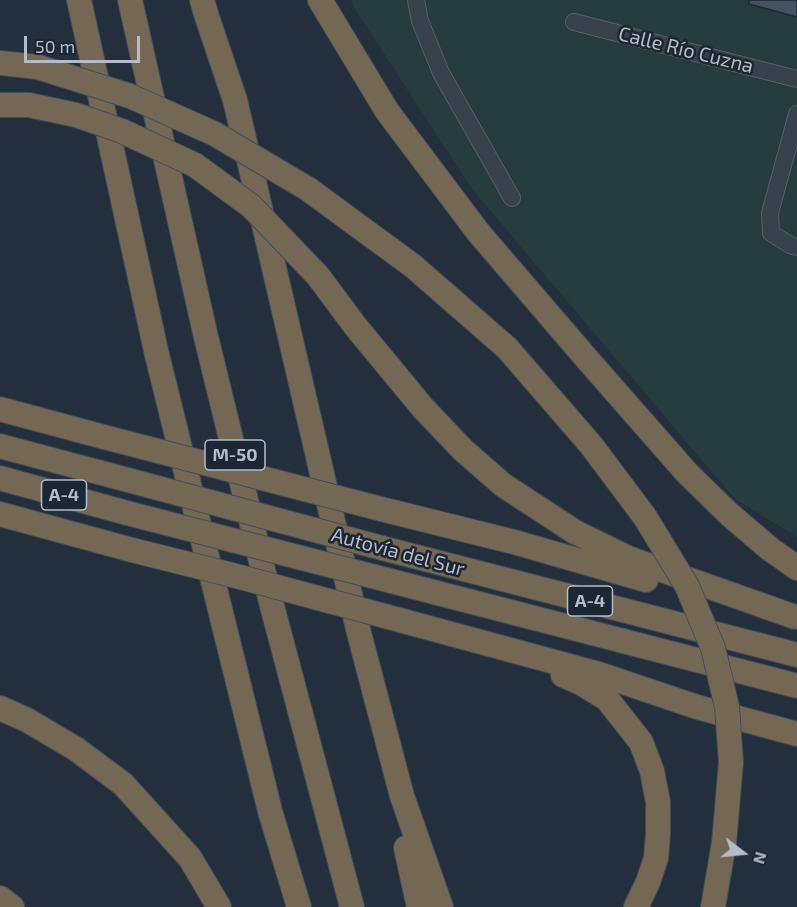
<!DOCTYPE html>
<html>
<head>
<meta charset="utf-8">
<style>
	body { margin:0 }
	#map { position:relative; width:797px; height:907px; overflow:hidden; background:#242f3e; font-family:"Exo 2",sans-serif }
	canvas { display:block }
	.north { position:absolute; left:713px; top:823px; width:60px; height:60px; -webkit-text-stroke:4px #1d2633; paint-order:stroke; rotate:106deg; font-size:16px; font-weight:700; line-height:24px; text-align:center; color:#b4bcc9 }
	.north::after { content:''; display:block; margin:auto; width:21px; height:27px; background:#b4bcc9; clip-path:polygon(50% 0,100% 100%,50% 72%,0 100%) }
	.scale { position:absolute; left:24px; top:36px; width:116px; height:27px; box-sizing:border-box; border:3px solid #b4bcc9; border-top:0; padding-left:8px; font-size:18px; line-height:21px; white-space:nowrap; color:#b4bcc9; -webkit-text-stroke:4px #1d2633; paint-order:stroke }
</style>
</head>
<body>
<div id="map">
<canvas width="797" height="907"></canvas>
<div class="north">N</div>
<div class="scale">50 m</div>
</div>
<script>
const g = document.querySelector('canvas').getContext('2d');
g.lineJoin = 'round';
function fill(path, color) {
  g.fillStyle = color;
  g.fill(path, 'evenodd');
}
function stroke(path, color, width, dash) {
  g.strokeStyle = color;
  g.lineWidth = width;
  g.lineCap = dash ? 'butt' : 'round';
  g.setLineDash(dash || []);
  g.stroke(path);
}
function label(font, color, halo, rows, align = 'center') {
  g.font = font + ' "Exo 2",sans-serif';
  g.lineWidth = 5;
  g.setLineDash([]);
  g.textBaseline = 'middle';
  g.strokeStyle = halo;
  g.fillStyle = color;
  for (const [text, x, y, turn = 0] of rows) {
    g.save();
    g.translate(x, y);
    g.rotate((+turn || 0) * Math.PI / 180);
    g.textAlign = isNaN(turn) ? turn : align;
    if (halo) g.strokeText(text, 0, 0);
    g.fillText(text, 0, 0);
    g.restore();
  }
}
fill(new Path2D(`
	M 351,0 L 797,0 L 797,537 L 735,499 L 472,189 L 355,9 Z`), '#263c3f');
const building = new Path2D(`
	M 749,0 L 797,0 L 797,17 L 749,4 Z`);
fill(building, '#455162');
stroke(building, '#1f2835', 1.5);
const minor = new Path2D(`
	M 416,0 L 420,21 L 441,73 L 512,198
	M 574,22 L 797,79
	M 797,114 L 770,213 L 771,233 L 790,245 L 797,247`);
const highway = new Path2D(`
	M 79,0 L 157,355 L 270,811 L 299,907
	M 130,0 L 206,337 L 271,602 L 352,907
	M 202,0 L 207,17 L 235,100 L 359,633 L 402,796 L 441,907
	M 320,0 L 387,111 L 478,232 L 587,359 L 687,473 L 729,514 L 770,549 L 797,568
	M 0,63 L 38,67
	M 0,105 L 29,105
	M 308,189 L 413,266 L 507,348 L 591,445 L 645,517
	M 318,276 L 356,327 L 423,408 L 463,450 L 503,485 L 575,532 L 628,558 L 795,617
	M 0,409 L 104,437
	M 0,446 L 113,476
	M 0,478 L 127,513
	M 381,509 L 514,542 L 646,580
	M 0,514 L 132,550
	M 382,548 L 797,655
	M 391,581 L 797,686
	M 407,622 L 599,674 L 697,707 L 797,734
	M 563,675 L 581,683 L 607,699 L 641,742 L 652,771 L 658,802 L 658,834 L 656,858 L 648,882 L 636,907
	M 0,708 L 27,720 L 76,749 L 123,784 L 190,858 L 219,907
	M 406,848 L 419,907
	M 0,898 L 12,907
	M 713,907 L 724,843 L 731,762`);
stroke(minor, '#565f6c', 18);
stroke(highway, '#434c59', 26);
stroke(minor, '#38414e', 16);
stroke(highway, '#746855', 24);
const highwayBridge = new Path2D(`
	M 38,67 L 130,96 L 215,134 L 308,189
	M 29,105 L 76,115 L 122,131 L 195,165 L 251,206 L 318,276
	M 104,437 L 381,509
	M 113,476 L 382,548
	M 127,513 L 391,581
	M 645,517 L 687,586 L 713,648 L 727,707 L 731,762
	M 132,550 L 240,577 L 407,622`);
stroke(highwayBridge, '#434c59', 26, []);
stroke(highwayBridge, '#746855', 24);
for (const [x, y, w] of [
	[235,455,60],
	[64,495,45],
	[590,601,45]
]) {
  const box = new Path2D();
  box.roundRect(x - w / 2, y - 15, w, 30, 4.5);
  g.fillStyle = '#1d2633';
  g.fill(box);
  stroke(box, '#b4bcc9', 1.5);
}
label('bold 18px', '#b4bcc9', null, [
	["M-50",235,455],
	["A-4",64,495],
	["A-4",590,601]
]);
label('20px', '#b4bcc9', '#1d2633', [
	["Calle Río Cuzna",686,50,14],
	["Autovía del Sur",398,552,15]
]);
</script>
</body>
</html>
